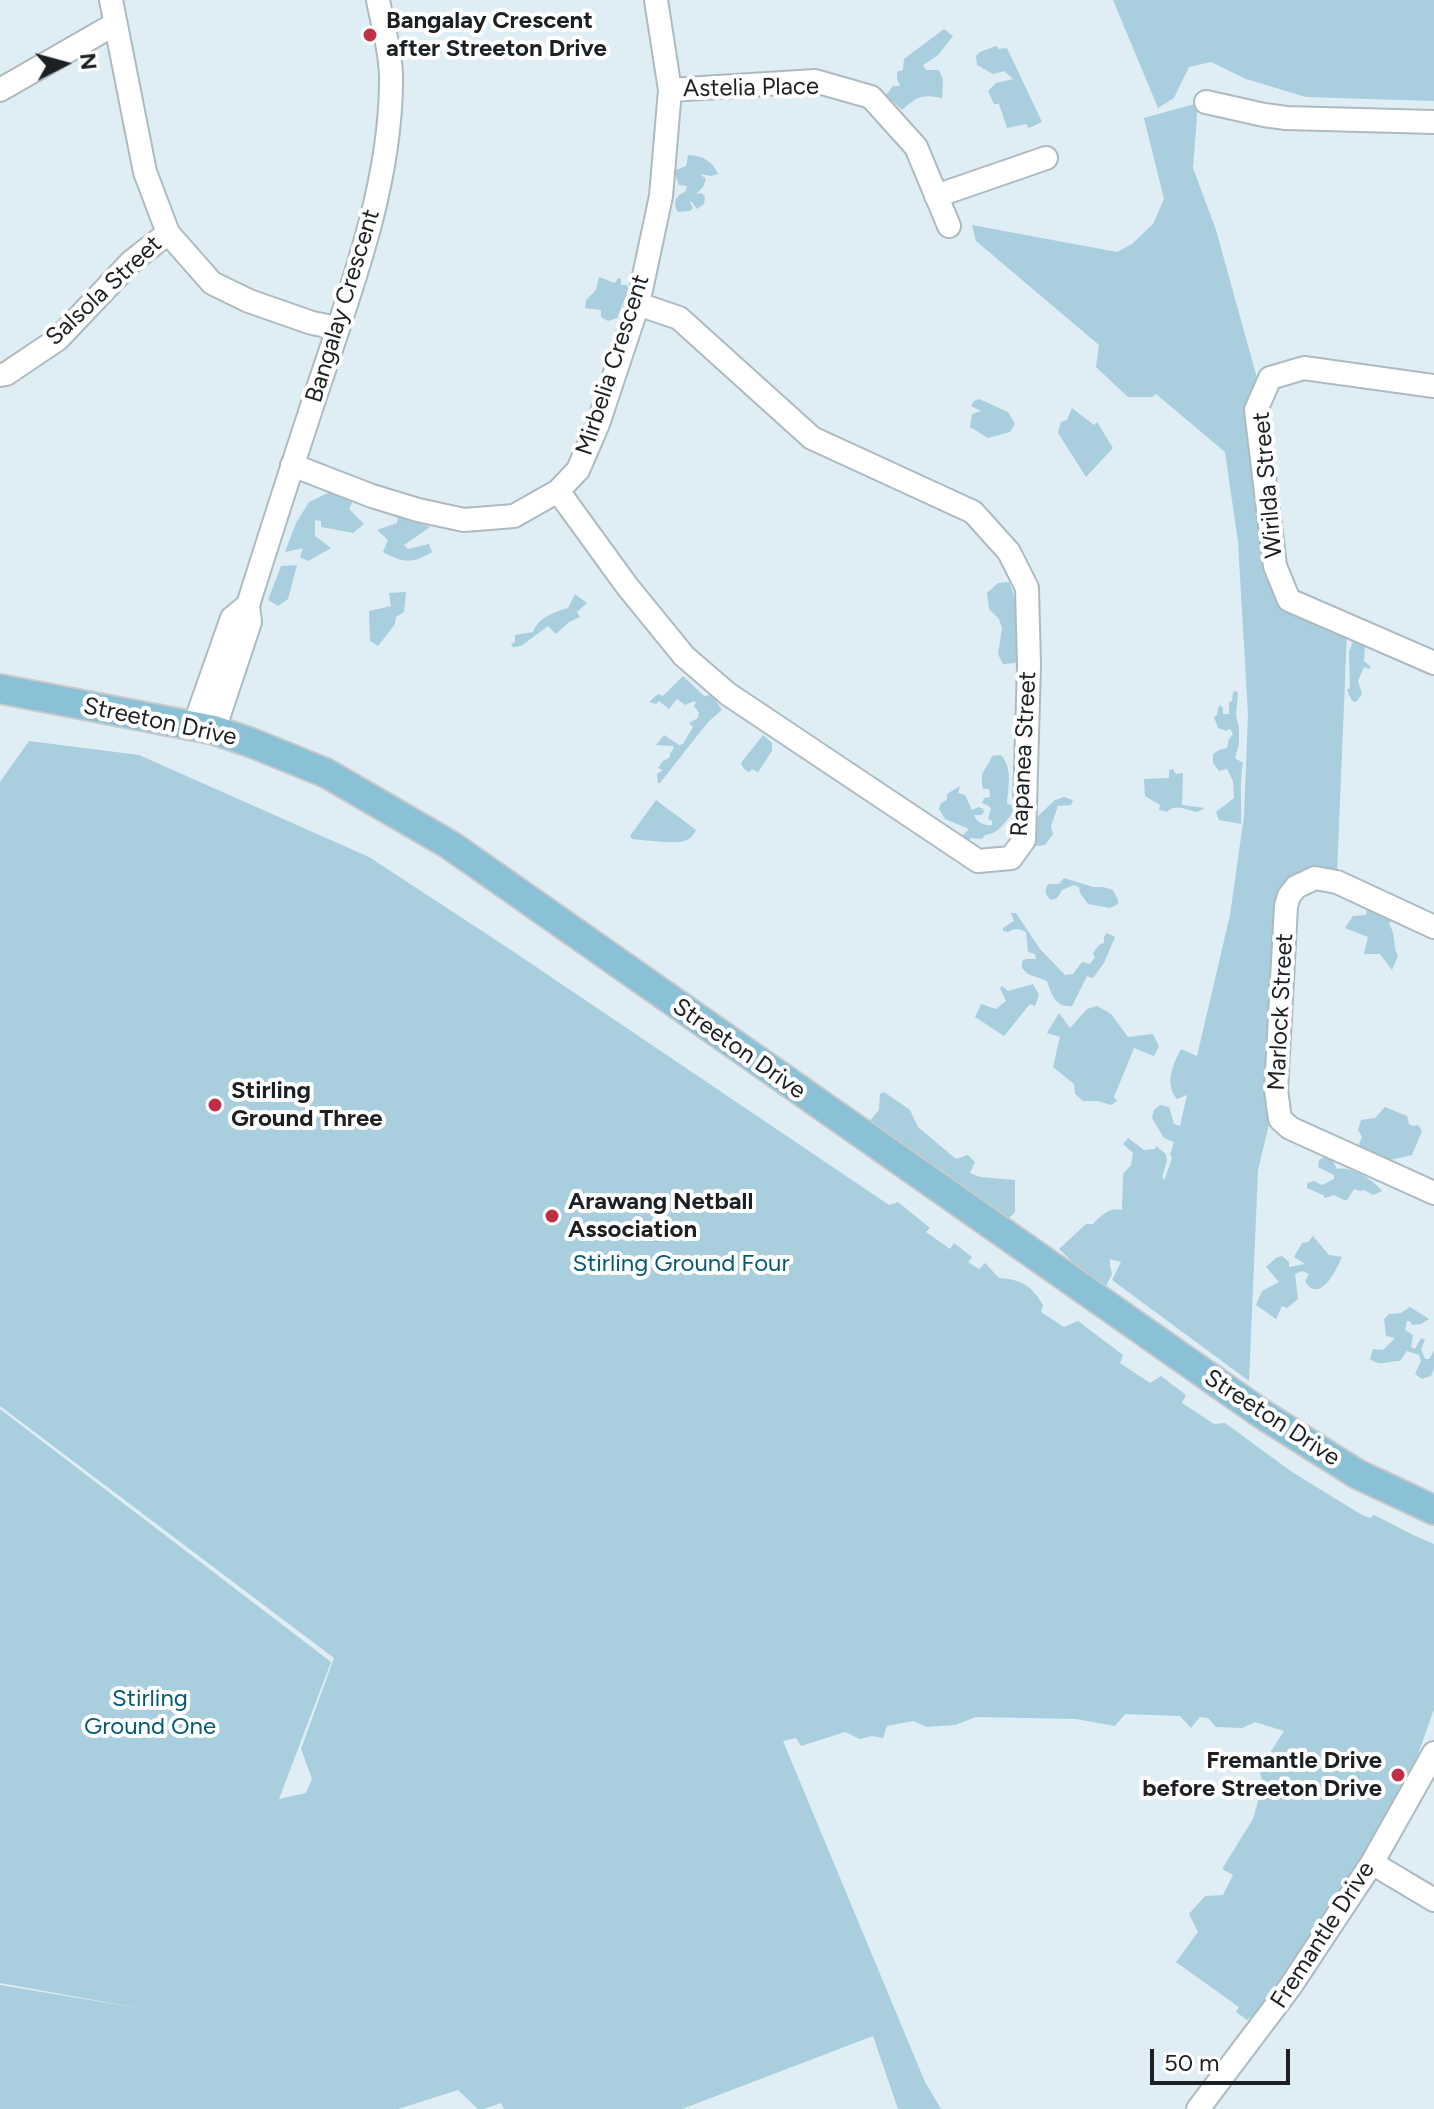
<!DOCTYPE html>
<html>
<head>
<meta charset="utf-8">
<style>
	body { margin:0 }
	#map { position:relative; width:1434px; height:2109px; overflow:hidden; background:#dfedf4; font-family:Figtree,sans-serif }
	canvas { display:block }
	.north { position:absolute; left:24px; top:24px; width:80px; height:80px; -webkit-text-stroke:6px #fff; paint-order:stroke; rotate:84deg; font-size:22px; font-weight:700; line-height:32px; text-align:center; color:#1c2023 }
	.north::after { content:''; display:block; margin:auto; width:28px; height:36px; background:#1c2023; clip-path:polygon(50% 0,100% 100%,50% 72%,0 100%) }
	.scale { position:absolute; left:1150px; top:2049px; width:140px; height:36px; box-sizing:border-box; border:4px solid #1c2023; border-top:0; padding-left:10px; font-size:24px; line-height:28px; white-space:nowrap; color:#1c2023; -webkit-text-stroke:6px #fff; paint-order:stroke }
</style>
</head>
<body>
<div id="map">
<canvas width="1434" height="2109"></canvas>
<div class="north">N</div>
<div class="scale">50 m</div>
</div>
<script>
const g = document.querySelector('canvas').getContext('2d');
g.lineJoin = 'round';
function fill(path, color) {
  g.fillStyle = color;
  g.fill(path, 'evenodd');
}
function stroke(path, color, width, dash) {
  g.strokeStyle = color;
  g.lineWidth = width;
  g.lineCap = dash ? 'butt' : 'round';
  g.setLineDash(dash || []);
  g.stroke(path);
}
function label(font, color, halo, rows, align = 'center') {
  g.font = font + ' Figtree,sans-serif';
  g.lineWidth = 8;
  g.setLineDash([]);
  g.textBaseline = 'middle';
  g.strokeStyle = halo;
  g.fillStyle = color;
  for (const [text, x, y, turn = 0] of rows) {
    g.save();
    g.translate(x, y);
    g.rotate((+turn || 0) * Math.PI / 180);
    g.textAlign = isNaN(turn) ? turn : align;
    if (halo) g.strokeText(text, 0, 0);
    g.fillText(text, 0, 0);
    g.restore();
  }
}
fill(new Path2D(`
	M 1113,0 L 1434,0 L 1434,101 L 1306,97 L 1246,79 L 1211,62 L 1189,67 L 1174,98 L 1158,108 Z
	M 944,29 L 953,36 L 938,55 L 923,65 L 926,70 L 939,70 L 943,80 L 942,98 C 921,94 917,97 902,110 L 886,95 L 893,86 L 900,86 L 897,78 L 897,72 L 903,70 L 904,59 Z
	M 996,46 L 999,49 L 1007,48 L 1042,122 L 1029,128 L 1026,124 L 1007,128 L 999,104 L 994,104 L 988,91 L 996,83 L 1013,79 L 1004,71 L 993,74 L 977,65 L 976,56 L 980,52 Z
	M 1198,103 L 1193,168 L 1216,230 L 1257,378 L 1270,566 L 1285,604 L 1347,631 L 1337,873 C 1321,870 1309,866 1296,876 L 1270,1120 L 1258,1170 L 1249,1381 L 1112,1280 L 1121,1262 L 1110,1259 L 1110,1265 L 1112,1274 L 1101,1297 L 1084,1273 L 1059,1249 L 1086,1224 L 1093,1224 C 1102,1215 1109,1207 1122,1210 L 1123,1174 L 1131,1165 L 1133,1153 L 1123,1144 L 1128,1138 L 1144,1150 L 1155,1149 L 1156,1146 L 1166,1154 L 1167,1161 L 1162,1177 L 1164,1180 L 1165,1178 L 1172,1158 L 1170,1155 L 1174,1142 L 1164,1138 L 1152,1118 L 1154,1110 L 1160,1105 L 1169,1107 L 1174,1124 L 1180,1126 L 1187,1095 L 1177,1099 C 1164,1084 1173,1064 1181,1049 L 1197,1056 L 1230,915 L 1244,816 L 1248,714 L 1238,542 L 1225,452 L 1156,394 L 1152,397 L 1128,397 L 1096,367 L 1099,345 L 976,241 L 972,225 L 1117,252 L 1132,244 L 1153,224 L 1164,199 L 1144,118 Z
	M 688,155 C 701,155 713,161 718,174 L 711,176 L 700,174 L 706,179 L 703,187 L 696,194 L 702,193 L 705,197 L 704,204 L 697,209 L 691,201 L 690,203 L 693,208 L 690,211 L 678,212 C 672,203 676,195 685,192 L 687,186 L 679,185 L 675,175 L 676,170 L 686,166 Z
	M 599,277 L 615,283 L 618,278 L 621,279 L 621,285 L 626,285 L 629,289 L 617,318 L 608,321 L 601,317 L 601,310 L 585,308 L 586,300 L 596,290 Z
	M 979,399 L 1008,412 L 1015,424 L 1010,432 L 988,438 L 970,427 L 972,414 L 981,411 L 971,406 L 974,401 Z
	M 1072,408 L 1094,425 L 1097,422 L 1113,448 L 1086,477 L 1058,433 L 1061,422 L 1067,420 Z
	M 330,492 L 353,501 L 349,509 L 364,524 L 353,533 L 321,527 L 321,521 L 315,520 L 315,536 L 331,548 L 308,561 L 300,557 L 303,548 L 285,552 L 296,523 L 309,502 Z
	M 398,515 L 430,527 L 404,545 L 408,549 L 429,544 L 432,552 C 413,564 403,563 383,552 L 388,540 L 377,530 L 397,523 Z
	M 297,565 L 288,599 L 278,606 L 268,600 L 281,566 Z
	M 1009,582 L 1019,608 L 1022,654 L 1015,663 L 1003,664 L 998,654 L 1002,628 L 999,619 L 989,609 L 987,593 L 998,583 Z
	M 406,592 L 404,612 L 396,617 L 395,624 L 378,646 L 370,641 L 369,611 L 391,606 L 389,593 Z
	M 575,594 L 587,603 L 577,612 L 580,617 L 569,622 L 556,634 L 548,626 L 521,646 L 513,647 L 511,644 L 515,642 L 515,635 L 533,632 C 538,618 554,612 568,608 Z
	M 1354,639 L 1365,644 L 1364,661 L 1371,667 L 1369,669 L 1364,667 L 1358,681 L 1362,694 L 1356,702 L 1352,701 L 1347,690 L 1350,688 L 1349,652 Z
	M 683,676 L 704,696 L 712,695 L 722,710 L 708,722 L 660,783 L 658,783 L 657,774 L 663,770 L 658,768 L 662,762 L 670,757 L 670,754 L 674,748 L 673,746 L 656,745 L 664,735 L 679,745 L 683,744 L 693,727 L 689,723 L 698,718 L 699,713 L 694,706 L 696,703 L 694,701 L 685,705 L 677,699 L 669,709 L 659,701 L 656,704 L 649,702 L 658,694 L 663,696 Z
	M 1236,691 L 1238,693 L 1236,715 L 1239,728 L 1239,744 L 1235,758 L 1243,763 C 1239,783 1242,804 1241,824 L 1219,820 L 1216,812 L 1234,798 L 1233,781 L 1227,769 L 1219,771 L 1213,763 L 1213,754 L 1219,750 L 1227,748 L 1229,739 L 1233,734 L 1230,729 L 1226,731 L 1218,728 L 1214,717 L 1217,715 L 1218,709 L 1220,705 L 1223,708 L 1223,714 L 1229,714 L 1229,702 L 1232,701 L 1233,692 Z
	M 763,735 L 772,743 L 772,751 L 758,772 L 752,769 L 749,772 L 744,769 L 741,763 Z
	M 29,741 L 139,755 L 369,857 L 508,948 L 889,1205 L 898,1202 L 930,1228 L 926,1232 L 950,1249 L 954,1243 L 972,1257 L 968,1262 L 979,1269 L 985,1263 L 999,1278 C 1021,1279 1032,1286 1043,1305 L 1041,1312 L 1064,1327 L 1078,1321 L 1123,1355 L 1120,1363 L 1150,1383 L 1161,1376 L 1186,1395 L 1182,1403 L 1214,1424 L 1225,1423 L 1292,1472 L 1362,1515 L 1370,1518 L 1374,1515 C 1395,1525 1413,1536 1434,1544 L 1434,1709 L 1405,1791 L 1262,2023 L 1252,2016 L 1247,2020 L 1236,2012 L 1239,2007 L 1176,1962 L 1198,1932 L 1189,1914 L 1205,1896 L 1223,1895 L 1233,1875 L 1222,1869 L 1253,1819 L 1263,1783 L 1259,1770 L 1284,1731 L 1255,1722 L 1242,1728 L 1216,1727 L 1208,1718 L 1200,1717 L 1191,1728 L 1180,1716 L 1125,1714 L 1115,1726 L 1076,1719 L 976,1717 L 955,1725 L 927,1727 L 913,1721 L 887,1726 L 883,1738 L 872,1736 L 860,1739 L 845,1732 L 801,1746 L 796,1738 L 783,1741 L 925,2082 L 941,2109 L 898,2109 L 873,2036 L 682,2109 L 504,2109 L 501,2103 L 484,2109 L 478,2109 L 458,2090 L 398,2109 L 0,2109 L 0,1985 L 144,2009 L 0,1983 L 0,1409 L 331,1662 L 279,1799 L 306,1793 L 312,1779 L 301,1749 L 334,1658 L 0,1406 L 0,782 Z
	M 1001,755 C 1013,768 1008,788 1007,804 L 1015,806 L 1015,810 C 1005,821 1001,833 985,835 L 982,839 L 971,838 L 968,841 L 963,840 L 963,835 L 969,829 L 945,819 L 939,809 L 941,803 L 947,800 L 947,794 L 960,786 L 958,793 L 965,795 L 972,810 L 979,807 L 983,809 L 984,812 L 981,815 L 974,815 C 976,822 985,826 992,825 L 992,821 L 988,819 L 991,809 L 989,806 L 982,803 L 984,798 L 990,797 L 989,789 L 983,789 C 979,769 986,772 992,756 Z
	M 1173,769 L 1176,774 L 1183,773 L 1182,805 L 1205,808 L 1197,812 C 1186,810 1175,803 1167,812 L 1159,810 L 1160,805 L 1145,796 L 1144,779 L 1169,778 L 1169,770 Z
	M 1064,797 L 1073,800 L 1071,805 L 1058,806 L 1051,826 L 1053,834 L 1045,845 L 1033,846 L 1028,841 L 1029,830 L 1036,828 L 1035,819 L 1055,800 Z
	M 656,800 L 696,830 C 693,835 691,838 687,840 C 678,845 643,840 632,839 L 630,836 Z
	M 1064,878 L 1093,887 L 1103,887 L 1113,890 L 1118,900 L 1118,904 L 1110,908 L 1088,904 L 1080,893 L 1079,887 L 1074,885 L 1062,890 L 1057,898 L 1051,900 C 1045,895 1044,890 1048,884 L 1059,884 Z
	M 1368,901 L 1393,919 L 1389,924 C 1397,937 1392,944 1398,956 L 1392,970 L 1380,954 L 1364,954 L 1368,937 L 1345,928 L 1353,916 L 1366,915 Z
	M 1011,913 L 1016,913 L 1040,949 L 1065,975 L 1073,974 L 1082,962 L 1090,964 L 1095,957 L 1093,953 L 1099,945 L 1104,943 L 1104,937 L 1107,933 L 1115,937 L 1104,963 L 1093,978 L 1087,976 L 1072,1006 C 1056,1008 1051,994 1047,981 L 1028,974 L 1022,968 L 1022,961 L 1026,959 L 1036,959 L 1035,954 L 1028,952 L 1026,932 C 1019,928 1014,928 1008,932 L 1003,931 L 1003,928 L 1014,921 Z
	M 1033,984 L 1039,995 L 1035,1006 L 1030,1004 L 1004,1036 L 975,1017 L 981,1004 L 996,1009 L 1006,1001 L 1000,988 L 1002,986 L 1008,991 Z
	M 1097,1006 L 1111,1014 L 1128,1037 L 1153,1034 L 1159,1046 L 1154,1056 L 1134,1048 L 1114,1097 L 1117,1101 L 1111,1105 L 1098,1101 L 1083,1101 L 1075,1094 L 1074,1084 L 1053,1067 L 1060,1037 L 1047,1033 L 1059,1013 L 1070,1028 L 1087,1009 Z
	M 884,1092 L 910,1110 L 918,1127 L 956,1159 L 968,1155 L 975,1162 L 970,1173 L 980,1177 L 1015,1180 L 1015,1212 L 1007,1220 L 985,1205 L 973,1193 L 960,1191 L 866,1125 L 879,1110 L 880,1094 Z
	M 1385,1107 L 1407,1116 L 1409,1124 L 1413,1126 L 1418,1125 L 1422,1131 L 1412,1155 L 1390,1160 L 1361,1147 L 1359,1144 L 1362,1137 L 1358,1130 L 1361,1120 L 1375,1118 Z
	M 1327,1156 L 1332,1159 L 1337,1169 C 1352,1166 1373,1180 1382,1191 L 1373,1195 L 1364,1190 L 1360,1191 L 1354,1189 L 1347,1200 L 1344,1200 L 1334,1195 L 1325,1198 L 1323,1195 L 1307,1188 L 1307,1183 L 1314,1181 L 1322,1185 L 1334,1179 L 1334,1175 L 1318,1167 L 1319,1160 Z
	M 1313,1236 L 1329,1255 L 1342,1257 C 1336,1271 1319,1305 1305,1281 L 1309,1274 L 1302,1271 L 1295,1274 L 1298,1299 L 1287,1308 L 1282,1306 L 1276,1319 L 1256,1305 L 1262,1291 L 1279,1282 L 1266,1267 L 1276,1258 L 1282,1256 L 1289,1262 L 1289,1267 L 1305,1264 L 1294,1257 L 1302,1243 L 1308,1242 Z
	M 1410,1307 L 1429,1319 L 1421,1324 L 1412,1325 L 1410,1321 L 1407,1321 L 1405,1330 L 1413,1335 L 1411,1347 L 1415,1349 L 1421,1338 L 1425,1340 L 1421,1349 L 1425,1359 L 1429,1359 L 1434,1351 L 1434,1368 L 1431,1376 L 1422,1379 L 1415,1374 L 1421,1361 L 1419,1355 L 1407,1351 L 1400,1361 C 1387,1361 1381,1367 1370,1359 L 1373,1349 L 1383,1350 L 1395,1338 L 1386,1336 L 1384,1319 L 1389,1314 L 1401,1313 Z`), '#a9cede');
const minor = new Path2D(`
	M 111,0 L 145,172 L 168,233 L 212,283 L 249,301 L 312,323 L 338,328
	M 0,90 L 115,24
	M 670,90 L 815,81 L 871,97 L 916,147 L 949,226
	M 1206,102 L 1264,115 L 1286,118 L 1434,122
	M 936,196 L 1046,158
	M 0,375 L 6,374 L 58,339 L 131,262 L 168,233
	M 1434,386 L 1304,368 L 1270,378 L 1256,410 L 1275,566 L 1289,600 L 1434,663
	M 292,465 L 372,496 L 418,510 L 464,520 L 514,516 L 558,491 L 578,470 L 598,424 L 638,304 L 661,196 L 670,90 L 656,0
	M 558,491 L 627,586 L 684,656 L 728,694 L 978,861 L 1011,858 L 1024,840 L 1029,665 L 1027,588 L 1009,552 L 973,512 L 812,438 L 679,318 L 638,304
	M 194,726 L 232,618 L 248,605
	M 214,730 L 250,622 L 248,605 C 272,529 296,454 321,379 C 353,284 390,184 391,84 C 392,56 383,27 378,0
	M 1434,927 L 1337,882 L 1315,878 L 1296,887 L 1289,896 L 1286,906 L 1276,1090 L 1280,1119 L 1290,1128 L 1434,1193
	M 1372,1863 L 1434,1900
	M 1198,2109 L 1290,1987 L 1372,1863 L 1434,1753`);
const major = new Path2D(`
	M 0,689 L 214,730 L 252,743 L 326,773 L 450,845 L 1262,1414 L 1357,1474 L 1434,1510`);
stroke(minor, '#adbbc1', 26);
stroke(major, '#c9c9ca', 32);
stroke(minor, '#fff', 22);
stroke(major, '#8ac1d7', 28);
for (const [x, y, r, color] of [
	[370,35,8,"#c02f45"],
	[215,1105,8,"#c02f45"],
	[552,1216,8,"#c02f45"],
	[1398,1775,8,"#c02f45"]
]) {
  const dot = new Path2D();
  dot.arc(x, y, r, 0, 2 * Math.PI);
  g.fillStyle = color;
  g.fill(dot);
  stroke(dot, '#fff', 3);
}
label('bold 24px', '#1c2023', '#fff', [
	["Bangalay Crescent",386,21],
	["after Streeton Drive",386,49],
	["Stirling",231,1091],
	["Ground Three",231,1119],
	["Arawang Netball",568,1202],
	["Association",568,1230],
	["Fremantle Drive",1382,1761,"right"],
	["before Streeton Drive",1382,1789,"right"]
], 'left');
label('24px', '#1c2023', '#fff', [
	["Astelia Place",751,88,-1],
	["Salsola Street",104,291,-43],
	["Bangalay Crescent",343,306,-73],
	["Mirbelia Crescent",613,365,-72],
	["Wirilda Street",1268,485,-95],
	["Streeton Drive",160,722,12],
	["Rapanea Street",1024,754,-87],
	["Marlock Street",1281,1012,-87],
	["Streeton Drive",739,1049,35],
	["Streeton Drive",1272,1418,33],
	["Fremantle Drive",1323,1935,-57]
]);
label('24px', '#025a76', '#fff', [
	["Stirling Ground Four",681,1264],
	["Stirling",150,1699],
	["Ground One",150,1727]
]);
</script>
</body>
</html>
